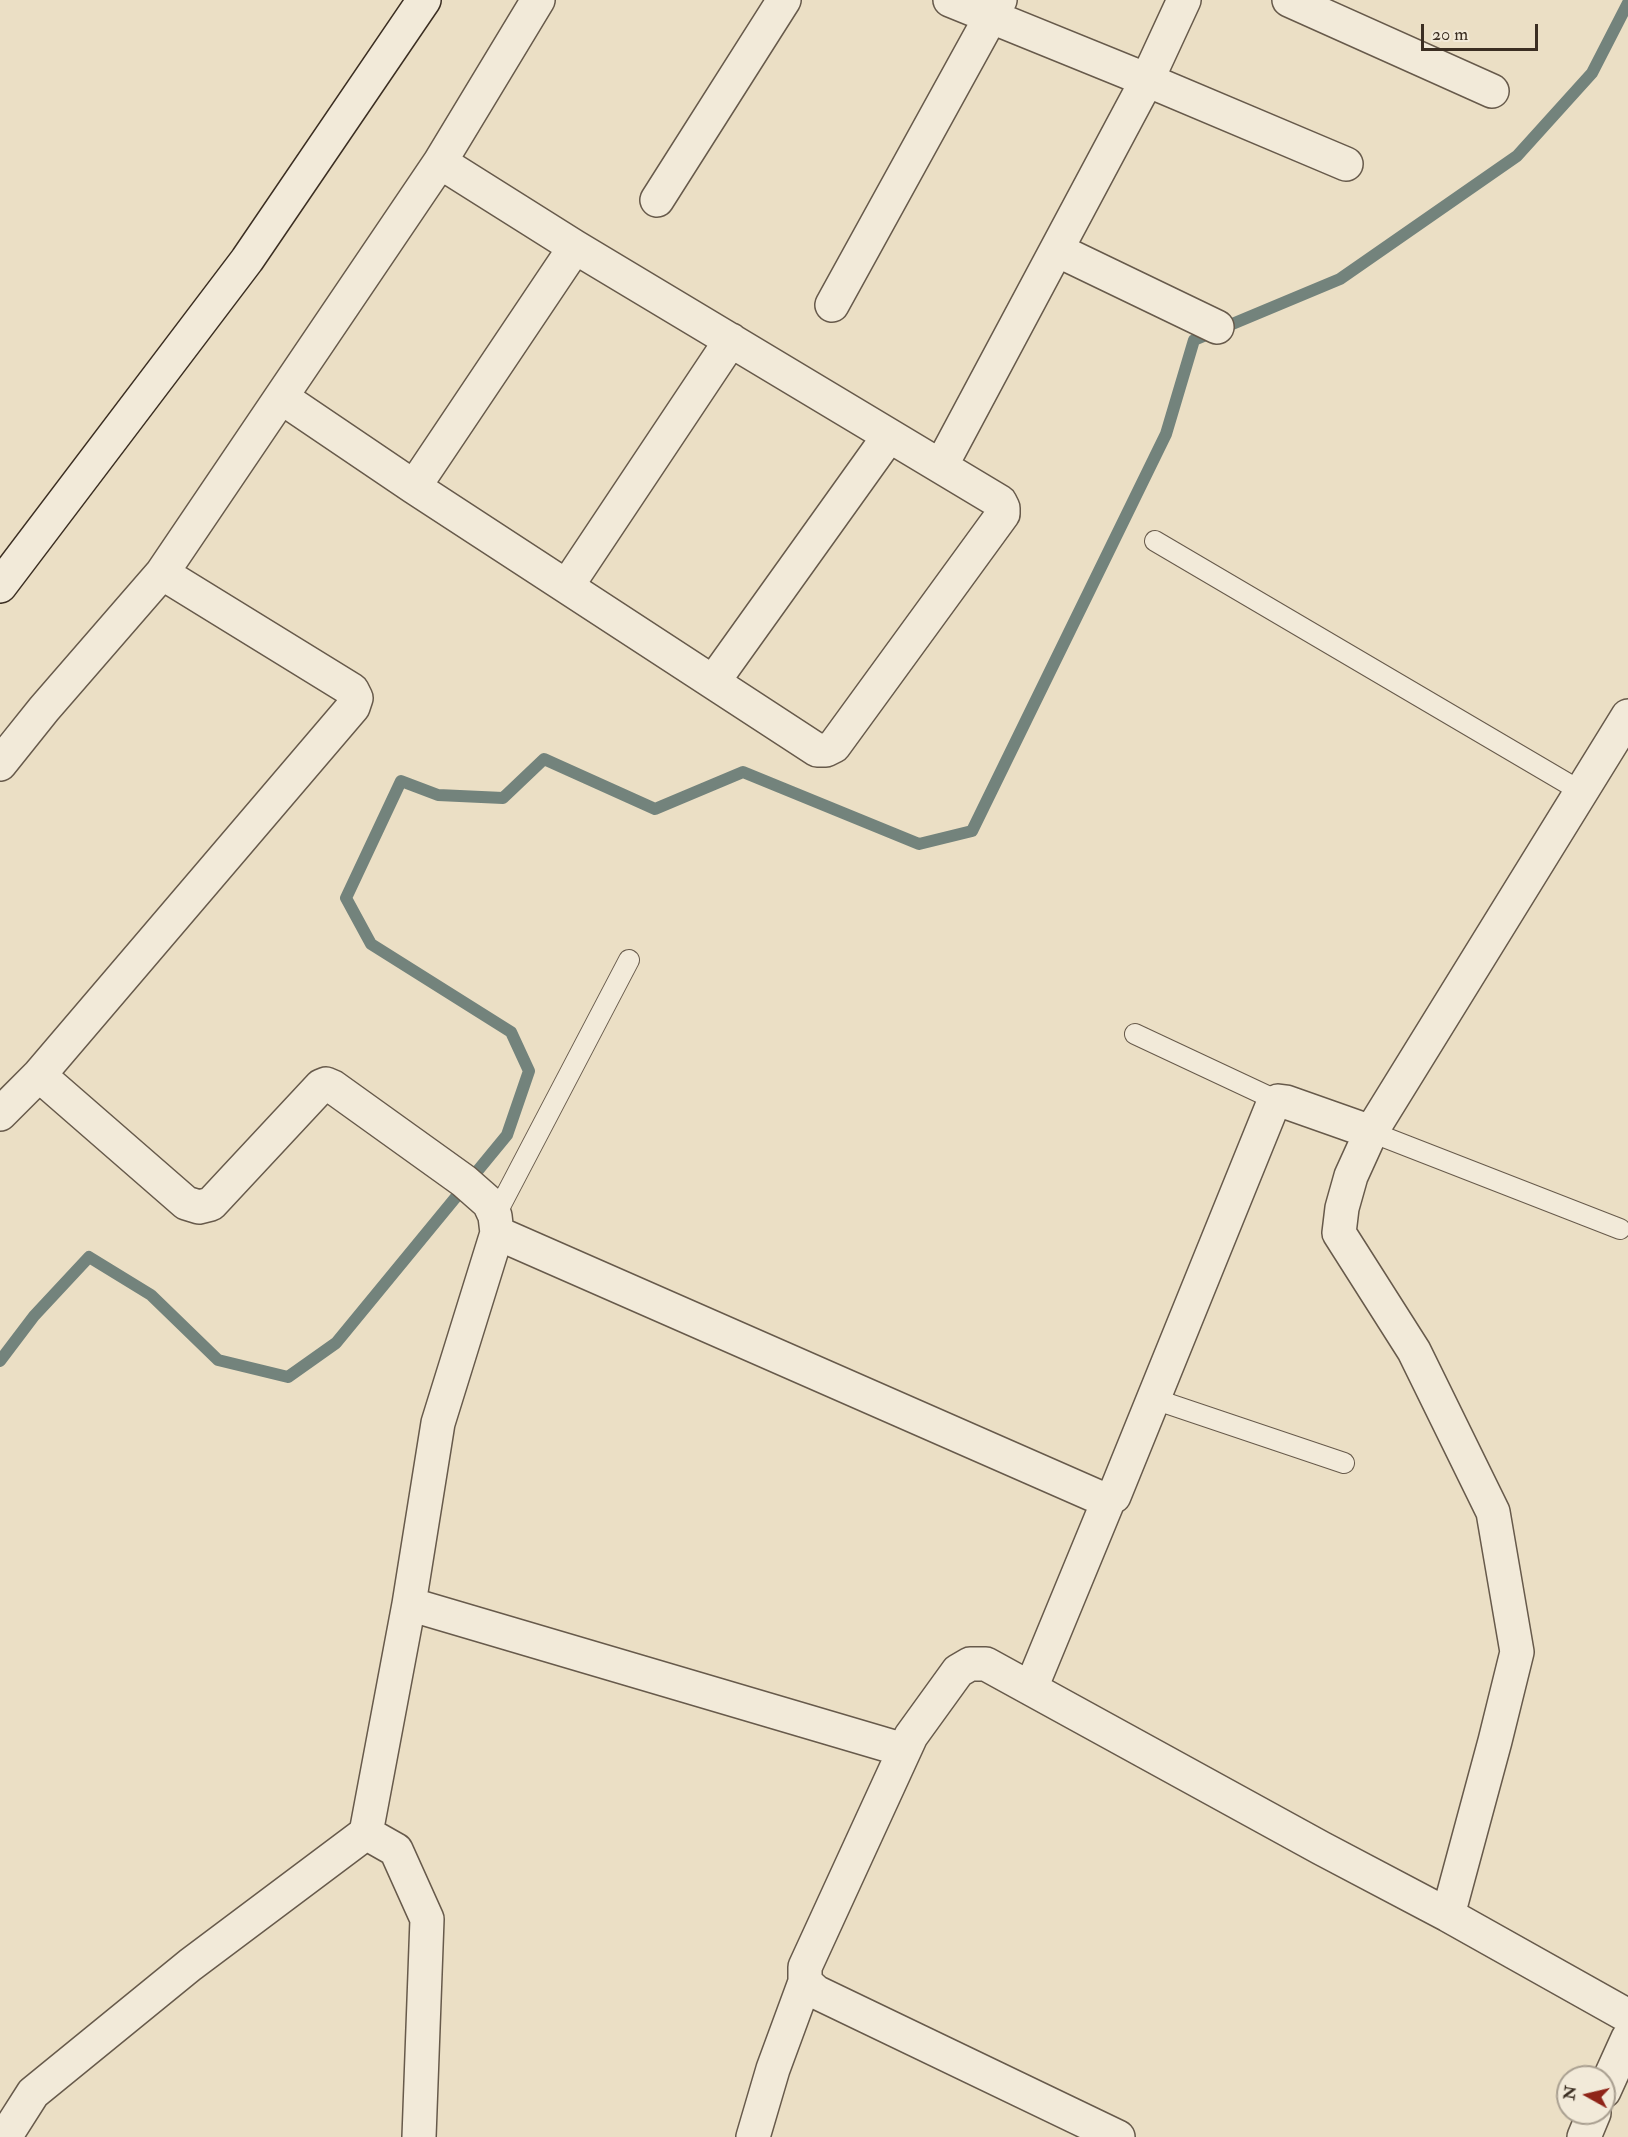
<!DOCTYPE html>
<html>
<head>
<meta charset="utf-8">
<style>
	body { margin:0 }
	#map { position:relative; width:1628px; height:2137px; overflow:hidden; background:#ebdfc5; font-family:"IM FELL Double Pica",serif }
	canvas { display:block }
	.north { position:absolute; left:1556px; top:2065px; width:60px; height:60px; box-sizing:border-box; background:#f2ead9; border:2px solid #a99f90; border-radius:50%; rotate:278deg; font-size:16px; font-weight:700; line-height:24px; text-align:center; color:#3b2e22 }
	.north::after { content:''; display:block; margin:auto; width:21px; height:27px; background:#8f2418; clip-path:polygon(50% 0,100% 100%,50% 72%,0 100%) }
	.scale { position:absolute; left:1421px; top:24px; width:117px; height:27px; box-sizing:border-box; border:3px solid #3b2e22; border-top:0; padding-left:8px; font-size:18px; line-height:21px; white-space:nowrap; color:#3b2e22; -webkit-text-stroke:4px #f2ead9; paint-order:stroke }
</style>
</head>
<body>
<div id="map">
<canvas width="1628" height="2137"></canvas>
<div class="north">N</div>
<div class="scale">20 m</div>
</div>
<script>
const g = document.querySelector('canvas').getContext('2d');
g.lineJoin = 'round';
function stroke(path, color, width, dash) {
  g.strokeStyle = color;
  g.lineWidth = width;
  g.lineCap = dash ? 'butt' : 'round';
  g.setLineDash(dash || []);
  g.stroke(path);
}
stroke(new Path2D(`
	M 0,1361 L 34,1316 L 89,1257 L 151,1295 L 218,1360 L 288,1377 L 336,1343 L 507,1135 L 529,1071 L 511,1032 L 371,944 L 346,898 L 401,781 L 438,795 L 503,798 L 544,759 L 655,809 L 743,772 L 919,844 L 972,831 L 1166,434 L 1194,340 L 1340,279 L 1517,156 L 1592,73 L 1628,3`), '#73837c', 12);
const lane = new Path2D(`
	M 1155,541 L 1582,792
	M 1135,1034 L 1278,1101
	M 1371,1132 L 1620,1229
	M 495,1216 L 629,960
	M 1154,1399 L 1344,1463`);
const street = new Path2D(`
	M 950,0 L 1147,80 L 1346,164
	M 1289,0 L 1492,91
	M 657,200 L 784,0
	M 1057,250 L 1217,327
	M 832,305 L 1000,0
	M 281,397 L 414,487 L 817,750 L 826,750 L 834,746 L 1003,514 L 1003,508 L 1000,502 L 575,247 L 440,162
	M 941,466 L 1147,80 L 1184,0
	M 414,487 L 575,247
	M 567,586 L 731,340
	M 713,682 L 889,436
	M 0,764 L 44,709 L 162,573 L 440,162 L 538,0
	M 0,1114 L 39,1075 L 353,707 L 356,698 L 352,690 L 162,573
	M 497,1233 L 1103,1499 L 1109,1499 L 1114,1496 L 1273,1104 L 1278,1101 L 1286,1102 L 1371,1132
	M 409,1604 L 904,1750
	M 1031,1688 L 1109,1499
	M 366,1833 L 396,1850 L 427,1919 L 419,2137
	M 1448,1915 L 1495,1741 L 1517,1652 L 1493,1512 L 1414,1351 L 1339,1233 L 1342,1208 L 1351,1176 L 1371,1132 L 1628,716
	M 1604,2091 L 1628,2038
	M 5,2137 L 33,2093 L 190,1965 L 366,1833 L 409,1604 L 438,1423 L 497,1233 L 495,1216 L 489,1203 L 464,1181 L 333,1087 L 326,1084 L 321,1086 L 211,1204 L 199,1207 L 186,1203 L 39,1075
	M 753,2137 L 773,2069 L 805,1982
	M 1118,2137 L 816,1992 L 805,1982 L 805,1967 L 911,1736 L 958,1671 L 970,1664 L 986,1664 L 1321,1848 L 1448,1915 L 1628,2016
	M 1584,2137 L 1594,2113`);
const secondary = new Path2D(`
	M 0,586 L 247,260 L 424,0`);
stroke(lane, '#675a4b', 22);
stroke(street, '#675a4b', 36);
stroke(secondary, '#3b2e22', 36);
stroke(lane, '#f2ead9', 20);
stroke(street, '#f2ead9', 33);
stroke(secondary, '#f2ead9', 33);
</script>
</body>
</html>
